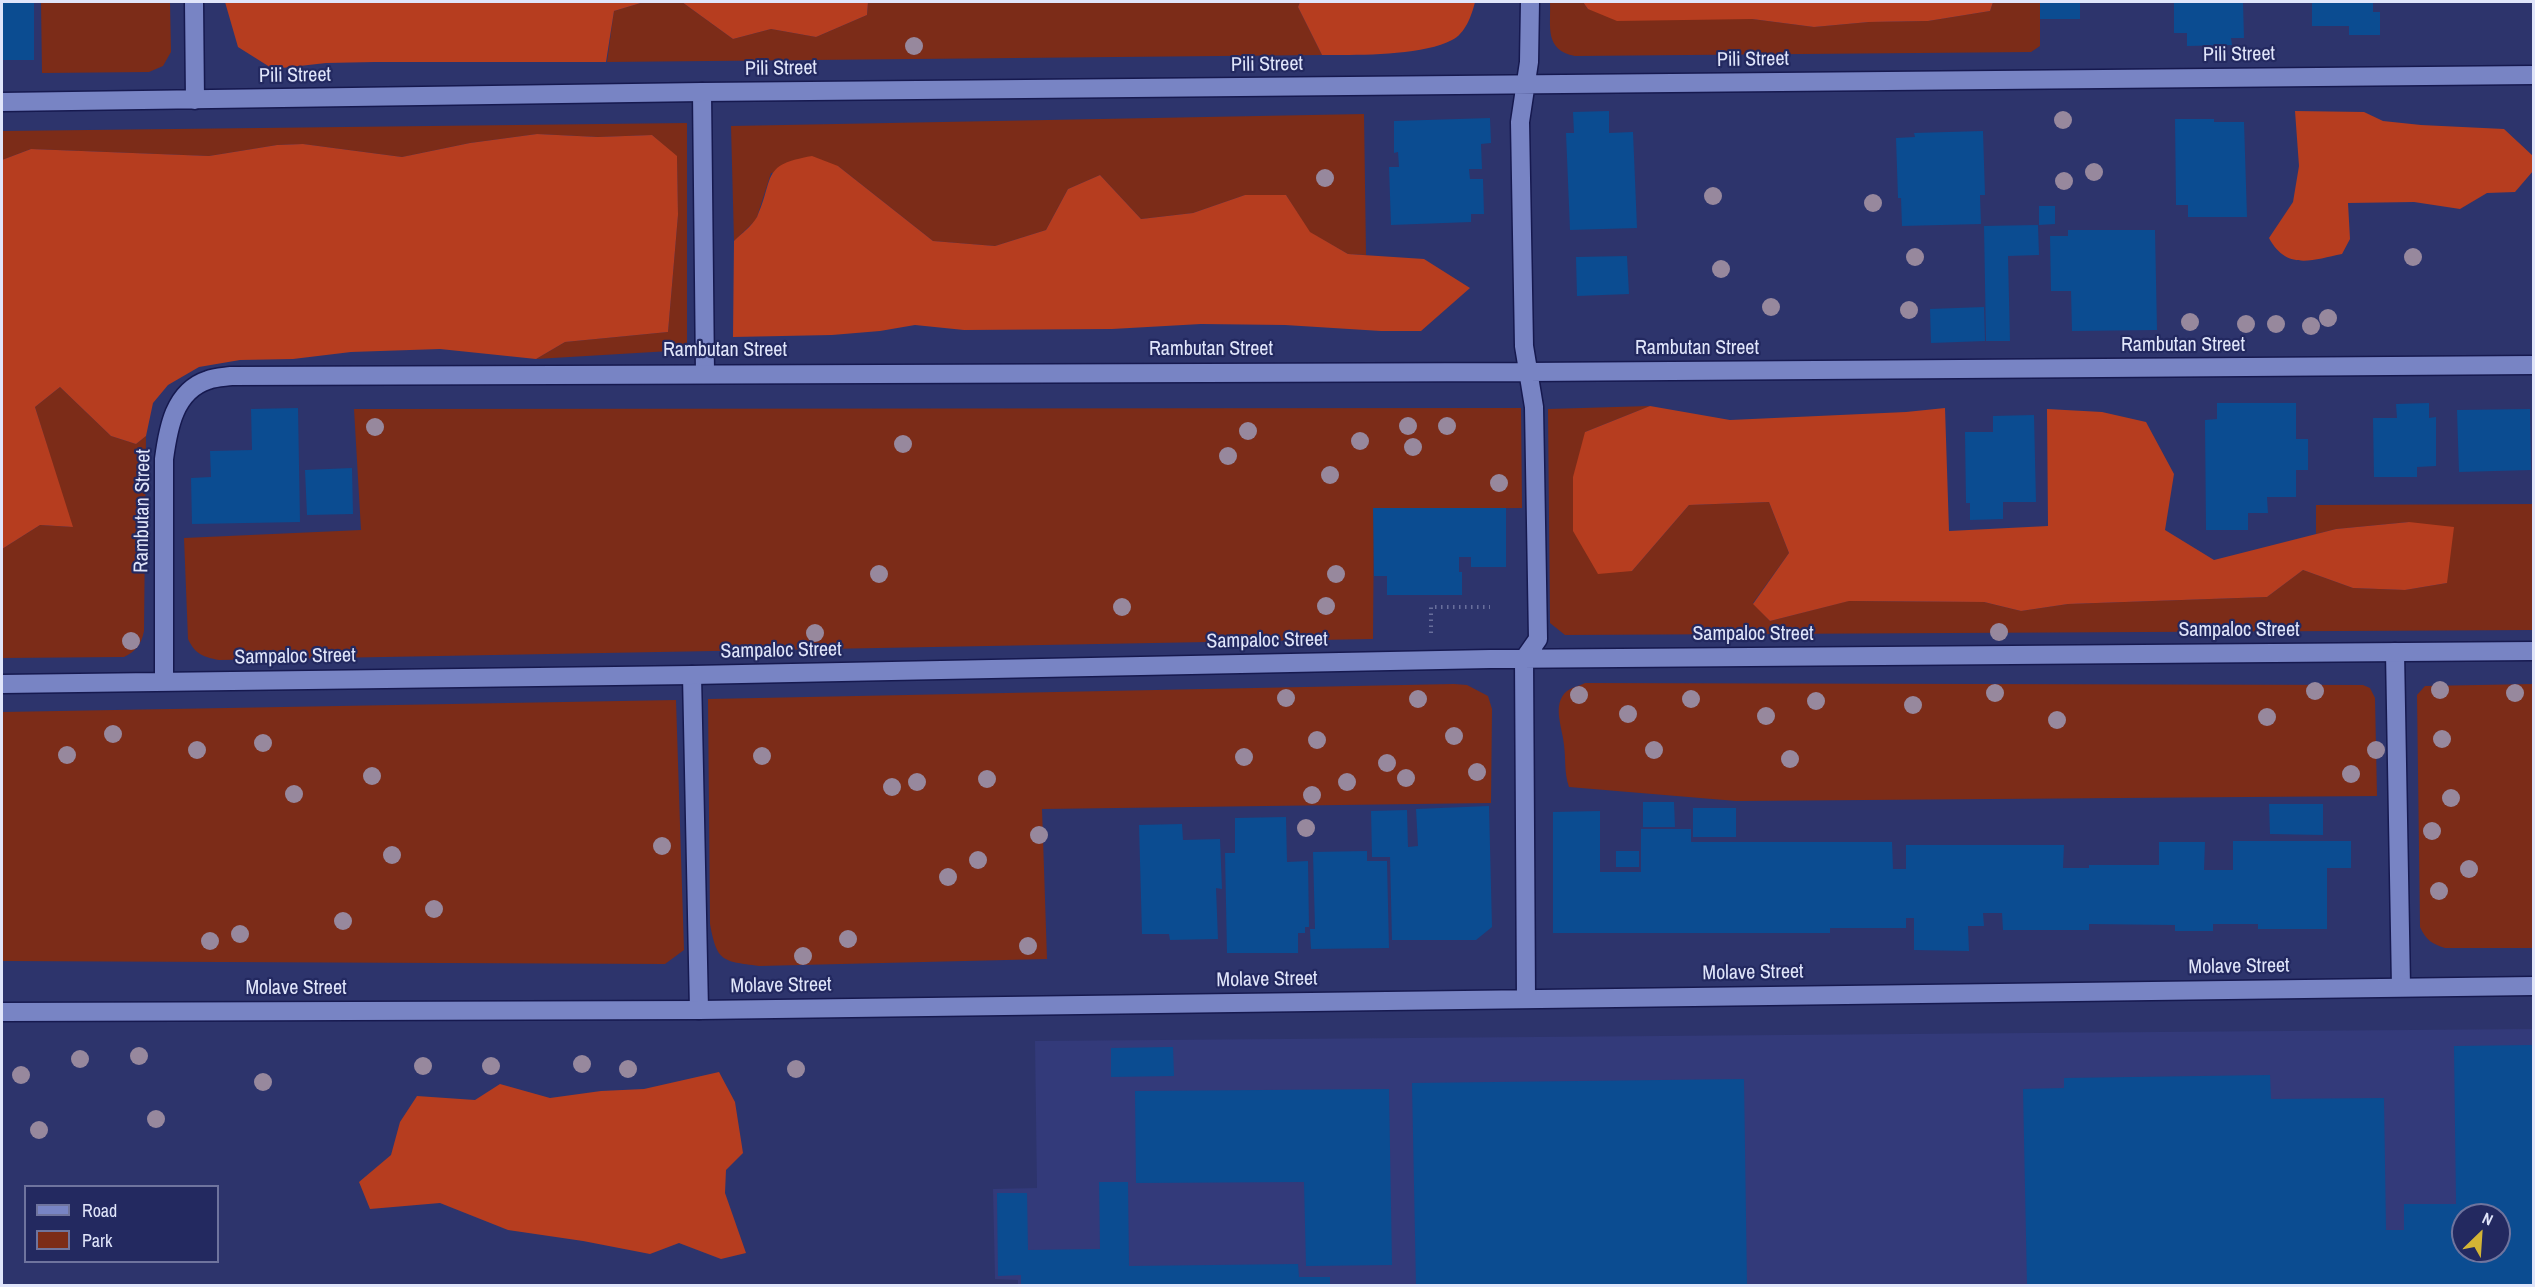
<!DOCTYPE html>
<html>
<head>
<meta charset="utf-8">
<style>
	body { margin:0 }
	#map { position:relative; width:2535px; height:1287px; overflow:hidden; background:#2d346c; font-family:"Archivo Narrow",sans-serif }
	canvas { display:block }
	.frame { position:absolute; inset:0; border:3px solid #e0e5fa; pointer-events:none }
	.legend { position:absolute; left:24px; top:1185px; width:195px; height:78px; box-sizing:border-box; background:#232960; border:2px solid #6f749e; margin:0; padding:8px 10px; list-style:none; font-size:18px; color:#e0e5fa }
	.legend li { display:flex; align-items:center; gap:12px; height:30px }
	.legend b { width:30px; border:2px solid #6f749e }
	.north { position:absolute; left:2451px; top:1203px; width:60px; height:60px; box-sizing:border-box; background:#232960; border:2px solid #6f749e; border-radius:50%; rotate:25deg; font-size:16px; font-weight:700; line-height:24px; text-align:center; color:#e0e5fa }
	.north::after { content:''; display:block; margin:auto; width:21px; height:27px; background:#d4b535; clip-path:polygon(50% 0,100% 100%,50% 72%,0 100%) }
</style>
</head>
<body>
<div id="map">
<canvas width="2535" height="1287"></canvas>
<div class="frame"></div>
<ul class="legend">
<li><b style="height:8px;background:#7884c4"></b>Road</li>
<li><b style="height:16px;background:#7c2c18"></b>Park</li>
</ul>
<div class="north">N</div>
</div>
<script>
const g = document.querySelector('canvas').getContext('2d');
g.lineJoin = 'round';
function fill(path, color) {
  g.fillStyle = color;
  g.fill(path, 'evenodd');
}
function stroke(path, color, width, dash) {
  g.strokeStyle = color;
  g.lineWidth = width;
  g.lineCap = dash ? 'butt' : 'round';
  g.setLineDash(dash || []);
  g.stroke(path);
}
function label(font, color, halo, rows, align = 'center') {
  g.font = font + ' "Archivo Narrow",sans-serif';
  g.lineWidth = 4.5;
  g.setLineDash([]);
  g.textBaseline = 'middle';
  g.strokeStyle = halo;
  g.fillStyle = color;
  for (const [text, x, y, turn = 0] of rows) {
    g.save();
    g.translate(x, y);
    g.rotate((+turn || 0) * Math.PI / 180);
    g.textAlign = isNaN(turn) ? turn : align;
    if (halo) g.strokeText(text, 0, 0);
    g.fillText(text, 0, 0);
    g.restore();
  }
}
fill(new Path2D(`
	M 2533,1029 L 2533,1285 L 1018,1285 L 1018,1280 L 995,1279 L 993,1189 L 1037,1188 L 1035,1041 ZM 2463,1215 L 2499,1215 L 2499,1251 L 2463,1251 Z`), '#333a7a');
fill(new Path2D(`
	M 41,2 L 170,2 L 171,52 L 163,66 L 149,72 L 42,73 Z
	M 644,2 L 682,2 L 733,39 L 771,29 L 816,37 L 867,15 L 868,2 L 1300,2 L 1298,7 L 1322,55 L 607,62 L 614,11 Z
	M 1550,2 L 1583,2 L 1588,9 L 1687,19 L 1752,19 L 1814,27 L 1869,22 L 1928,21 L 1990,11 L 1993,2 L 2040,2 L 2040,46 L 2031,52 L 1575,56 C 1544,50 1551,27 1550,2 Z
	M 1364,114 L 1366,255 L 1348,254 L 1309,232 L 1286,195 L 1245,195 L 1193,213 L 1141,219 L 1100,175 L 1068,189 L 1046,230 L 995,246 L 933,241 L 838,166 L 771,173 L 756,220 L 734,241 L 731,126 Z
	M 687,123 L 687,350 L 536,359 L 565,342 L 668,332 L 678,215 L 677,157 L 652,135 L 599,137 L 537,134 L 470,143 L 402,157 L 303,144 L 277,145 L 209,156 L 31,149 L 2,160 L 2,131 Z
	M 60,387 L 111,436 L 136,444 L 146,436 L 144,631 C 141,645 136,651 124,657 L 2,658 L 2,549 L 40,525 L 72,527 L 35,407 Z
	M 1650,406 L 1585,432 L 1632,571 L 1689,505 L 1769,502 L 1789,553 L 1753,603 L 1770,621 L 1848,601 L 1984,602 L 2021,611 L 2068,604 L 2267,597 L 2303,570 L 2353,588 L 2405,590 L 2447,583 L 2409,522 L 2336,529 L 2316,534 L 2316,505 L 2533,504 L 2533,630 L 1565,635 L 1550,623 L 1548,409 Z
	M 1521,408 L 1522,508 L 1374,509 L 1373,639 L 219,660 C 203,657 195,654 188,639 L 184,538 L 361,530 L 354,409 Z
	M 1585,683 L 2363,685 L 2370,688 L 2375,698 L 2377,796 L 1736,801 L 1569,787 C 1564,772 1566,761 1564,745 C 1563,729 1551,704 1567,691 C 1572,687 1580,686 1585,683 Z
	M 1454,684 L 1467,685 L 1488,696 L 1492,709 L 1491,803 L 1042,809 L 1047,959 L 759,966 C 722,961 717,962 710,924 L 708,699 Z
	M 2533,684 L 2533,948 L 2445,948 C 2432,944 2426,940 2420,927 L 2417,695 L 2425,686 Z
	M 676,700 L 684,950 L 665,964 L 2,961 L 2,712 Z`), '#7c2c18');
fill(new Path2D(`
	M 225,2 L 644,2 L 614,11 L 606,62 L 375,62 L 326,63 L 273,69 L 238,47 Z
	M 682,2 L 868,2 L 867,15 L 816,37 L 771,29 L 733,39 Z
	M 1300,2 L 1475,2 C 1472,15 1465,34 1452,40 C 1422,56 1357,55 1322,55 L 1298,7 Z
	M 1583,2 L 1993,2 L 1990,11 L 1928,21 L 1869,22 L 1814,27 L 1752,19 L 1617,21 L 1588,9 Z
	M 2295,111 L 2364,112 L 2383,121 L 2421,125 L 2504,129 L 2533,156 L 2533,171 L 2515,192 L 2487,193 L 2460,209 L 2414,202 L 2348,203 L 2350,239 L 2342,254 C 2312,260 2287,271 2269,238 L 2293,202 L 2299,166 Z
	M 537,134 L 598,137 L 652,135 L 677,156 L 678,215 L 668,332 L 565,342 L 536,359 L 440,349 L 351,352 L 293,359 L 240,360 L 199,367 L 168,385 L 153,403 L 146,436 L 136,444 L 111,436 L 60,387 L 35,407 L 73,527 L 40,525 L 2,549 L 2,160 L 31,149 L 209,156 L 277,145 L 303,144 L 402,157 L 470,143 Z
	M 812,156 L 838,166 L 933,241 L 995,246 L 1046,230 L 1068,189 L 1100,175 L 1141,219 L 1193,213 L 1245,195 L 1286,195 L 1310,232 L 1348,254 L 1424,259 L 1470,288 L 1421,331 L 1381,331 L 1285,325 L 1201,324 L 1112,329 L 964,330 L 915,325 L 880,331 L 832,335 L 733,337 L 734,241 C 741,234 752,226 757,217 C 775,177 760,165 812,156 Z
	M 1650,406 L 1730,420 L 1906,412 L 1945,408 L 1949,531 L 2048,526 L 2047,409 L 2102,412 L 2146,422 L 2174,474 L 2165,530 L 2214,560 L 2336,529 L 2409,522 L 2454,527 L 2447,583 L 2405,590 L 2353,588 L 2303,570 L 2267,597 L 2068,604 L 2021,611 L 1984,602 L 1849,601 L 1770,621 L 1753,604 L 1789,553 L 1769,502 L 1689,505 L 1632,571 L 1598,574 L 1573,531 L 1573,477 L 1585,432 Z
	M 719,1072 L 735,1102 L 743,1153 L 726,1170 L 725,1193 L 746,1253 L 721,1259 L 679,1243 L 650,1254 L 583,1241 L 508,1230 L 440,1203 L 370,1209 L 359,1182 L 391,1155 L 400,1122 L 417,1096 L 475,1100 L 500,1084 L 550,1098 L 601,1091 L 644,1089 Z`), '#b63d1f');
fill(new Path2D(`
	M 2,2 L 34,2 L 34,60 L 2,60 Z
	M 2040,2 L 2080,2 L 2080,19 L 2040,19 Z
	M 2174,2 L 2243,2 L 2244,38 L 2231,38 L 2232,45 L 2187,46 L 2187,33 L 2174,33 Z
	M 2312,2 L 2373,2 L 2373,12 L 2380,12 L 2380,35 L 2349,35 L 2349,26 L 2312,26 Z
	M 1609,111 L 1609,133 L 1633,132 L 1637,228 L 1570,230 L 1566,133 L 1574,133 L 1573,112 Z
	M 1490,118 L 1491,143 L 1481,144 L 1482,169 L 1469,169 L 1470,179 L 1483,179 L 1484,214 L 1471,214 L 1471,222 L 1391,225 L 1389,167 L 1399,167 L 1398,152 L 1394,153 L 1394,121 Z
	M 2175,119 L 2214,119 L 2214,122 L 2244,122 L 2247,217 L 2188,217 L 2188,205 L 2176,205 Z
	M 1983,131 L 1985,195 L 1980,195 L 1981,224 L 1902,226 L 1901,198 L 1898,198 L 1896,138 L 1915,137 L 1914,133 Z
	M 2039,206 L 2055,206 L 2055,224 L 2039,225 Z
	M 2038,225 L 2039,255 L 2008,256 L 2010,341 L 1986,341 L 1984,226 Z
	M 2068,230 L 2155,230 L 2157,330 L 2072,331 L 2071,291 L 2051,291 L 2050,236 L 2068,236 Z
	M 1627,256 L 1629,294 L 1577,296 L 1576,257 Z
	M 1984,307 L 1985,341 L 1931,343 L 1930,309 Z
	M 2217,403 L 2296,403 L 2296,439 L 2308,439 L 2308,470 L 2296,470 L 2296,497 L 2267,497 L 2268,513 L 2248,513 L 2248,530 L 2206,530 L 2205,420 L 2217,419 Z
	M 2429,403 L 2429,418 L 2436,417 L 2436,466 L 2417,467 L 2417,477 L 2374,477 L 2373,418 L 2397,418 L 2396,404 Z
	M 298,408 L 300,522 L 192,524 L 191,478 L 211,477 L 210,451 L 252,450 L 251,409 Z
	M 2530,409 L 2531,470 L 2459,472 L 2457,410 Z
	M 2034,415 L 2036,502 L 2003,502 L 2003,519 L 1970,520 L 1970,503 L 1966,503 L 1965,432 L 1993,432 L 1993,416 Z
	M 352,468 L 353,514 L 307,515 L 305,470 Z
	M 1373,508 L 1506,508 L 1506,567 L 1471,567 L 1471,557 L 1459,557 L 1459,572 L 1462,572 L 1462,595 L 1387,595 L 1387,576 L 1374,576 Z
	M 1643,802 L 1674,802 L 1675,827 L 1643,827 Z
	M 2269,804 L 2323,804 L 2323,835 L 2270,834 Z
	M 1489,806 L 1492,927 L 1476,940 L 1392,940 L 1390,857 L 1372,857 L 1371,811 L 1407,810 L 1408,847 L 1418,846 L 1416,809 Z
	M 1693,808 L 1736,808 L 1736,837 L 1693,837 Z
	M 1600,811 L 1600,872 L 1641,872 L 1641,829 L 1691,829 L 1691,842 L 1892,842 L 1893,869 L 1906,869 L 1906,845 L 2064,845 L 2063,868 L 2089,868 L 2089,865 L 2159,865 L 2159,842 L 2205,842 L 2204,870 L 2233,870 L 2233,841 L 2351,841 L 2351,868 L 2327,868 L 2327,929 L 2258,929 L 2258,924 L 2213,924 L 2213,931 L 2175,931 L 2175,925 L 2089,924 L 2089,930 L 2003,930 L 2002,913 L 1983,913 L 1984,926 L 1968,926 L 1969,951 L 1914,950 L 1914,918 L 1906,918 L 1906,928 L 1830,928 L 1830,933 L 1553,933 L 1553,812 Z
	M 1286,817 L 1287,862 L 1308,861 L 1309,927 L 1305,927 L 1305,933 L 1298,933 L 1298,953 L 1227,953 L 1225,853 L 1235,853 L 1235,818 Z
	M 1182,824 L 1183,840 L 1220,839 L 1222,889 L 1216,888 L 1218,939 L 1170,940 L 1169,934 L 1142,934 L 1139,825 Z
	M 1367,851 L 1367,861 L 1387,861 L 1389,948 L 1311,949 L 1310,929 L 1315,929 L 1313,852 Z
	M 1616,851 L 1639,851 L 1639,867 L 1616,867 Z
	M 2534,1045 L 2534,1286 L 2027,1286 L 2023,1089 L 2064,1088 L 2064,1078 L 2270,1075 L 2271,1099 L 2384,1098 L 2386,1230 L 2404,1230 L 2404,1204 L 2456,1204 L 2454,1046 ZM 2463,1215 L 2499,1215 L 2499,1251 L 2463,1251 Z
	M 1173,1047 L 1174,1076 L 1111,1077 L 1111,1048 Z
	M 1744,1079 L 1747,1286 L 1416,1286 L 1412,1083 Z
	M 1389,1089 L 1392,1265 L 1306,1266 L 1304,1182 L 1136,1183 L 1135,1091 Z
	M 1099,1182 L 1128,1182 L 1129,1266 L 1298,1264 L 1299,1277 L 1330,1277 L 1330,1286 L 1021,1286 L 1021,1275 L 998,1276 L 997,1193 L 1027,1193 L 1028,1250 L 1100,1249 Z`), '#0b4c91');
const lane = new Path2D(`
	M 702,92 L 705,374
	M 2395,652 L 2401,987
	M 692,675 L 699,1010`);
const street = new Path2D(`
	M 194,2 L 195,100
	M 2,102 L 702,92 L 2534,75
	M 164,681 L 164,459 C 168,429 174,391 208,380 C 215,377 224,377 231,376 L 1528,372 L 2534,365
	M 2,684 L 692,675 L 1490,659 L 2534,651
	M 1526,999 L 1524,659 L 1538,639 L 1534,407 L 1524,346 L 1520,122 L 1529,62 L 1530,2
	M 2,1012 L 699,1010 L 2534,986`);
stroke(lane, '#16194f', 21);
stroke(street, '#16194f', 21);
stroke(new Path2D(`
	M 1431,633 L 1431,607 L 1490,607`), '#686e9b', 4, [1.5, 4.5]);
stroke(lane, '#7884c4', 18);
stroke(street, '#7884c4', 18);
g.fillStyle = '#97889d';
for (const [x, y] of [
	[914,46],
	[2063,120],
	[2094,172],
	[1325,178],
	[2064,181],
	[1713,196],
	[1873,203],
	[1915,257],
	[2413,257],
	[1721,269],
	[1771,307],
	[1909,310],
	[2328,318],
	[2190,322],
	[2246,324],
	[2276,324],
	[2311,326],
	[1408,426],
	[1447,426],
	[375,427],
	[1248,431],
	[1360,441],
	[903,444],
	[1413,447],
	[1228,456],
	[1330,475],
	[1499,483],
	[879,574],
	[1336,574],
	[1326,606],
	[1122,607],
	[1999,632],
	[815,633],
	[131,641],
	[2440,690],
	[2315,691],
	[1995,693],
	[2515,693],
	[1579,695],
	[1286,698],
	[1418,699],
	[1691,699],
	[1816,701],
	[1913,705],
	[1628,714],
	[1766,716],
	[2267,717],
	[2057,720],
	[113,734],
	[1454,736],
	[2442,739],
	[1317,740],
	[263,743],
	[197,750],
	[1654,750],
	[2376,750],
	[67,755],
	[762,756],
	[1244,757],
	[1790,759],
	[1387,763],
	[1477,772],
	[2351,774],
	[372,776],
	[1406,778],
	[987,779],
	[917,782],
	[1347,782],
	[892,787],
	[294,794],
	[1312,795],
	[2451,798],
	[1306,828],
	[2432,831],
	[1039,835],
	[662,846],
	[392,855],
	[978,860],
	[2469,869],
	[948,877],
	[2439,891],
	[434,909],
	[343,921],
	[240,934],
	[848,939],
	[210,941],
	[1028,946],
	[803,956],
	[139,1056],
	[80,1059],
	[582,1064],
	[423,1066],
	[491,1066],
	[628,1069],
	[796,1069],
	[21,1075],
	[263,1082],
	[156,1119],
	[39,1130]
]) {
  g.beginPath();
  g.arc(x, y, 9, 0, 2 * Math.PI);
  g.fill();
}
label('20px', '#e0e5fa', '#232960', [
	["Pili Street",2239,55,-1],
	["Pili Street",1753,60,-1],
	["Pili Street",1267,65,-1],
	["Pili Street",781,69,-1],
	["Pili Street",295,76,-1],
	["Rambutan Street",2183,346],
	["Rambutan Street",1697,349],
	["Rambutan Street",1211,350],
	["Rambutan Street",725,351],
	["Rambutan Street",143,511,-89],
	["Sampaloc Street",2239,631],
	["Sampaloc Street",1753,635],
	["Sampaloc Street",1267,641,-1],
	["Sampaloc Street",781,651,-1],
	["Sampaloc Street",295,657,-1],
	["Molave Street",2239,967,-1],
	["Molave Street",1753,973,-1],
	["Molave Street",1267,980,-1],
	["Molave Street",781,986,-1],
	["Molave Street",296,989]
]);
</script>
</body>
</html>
